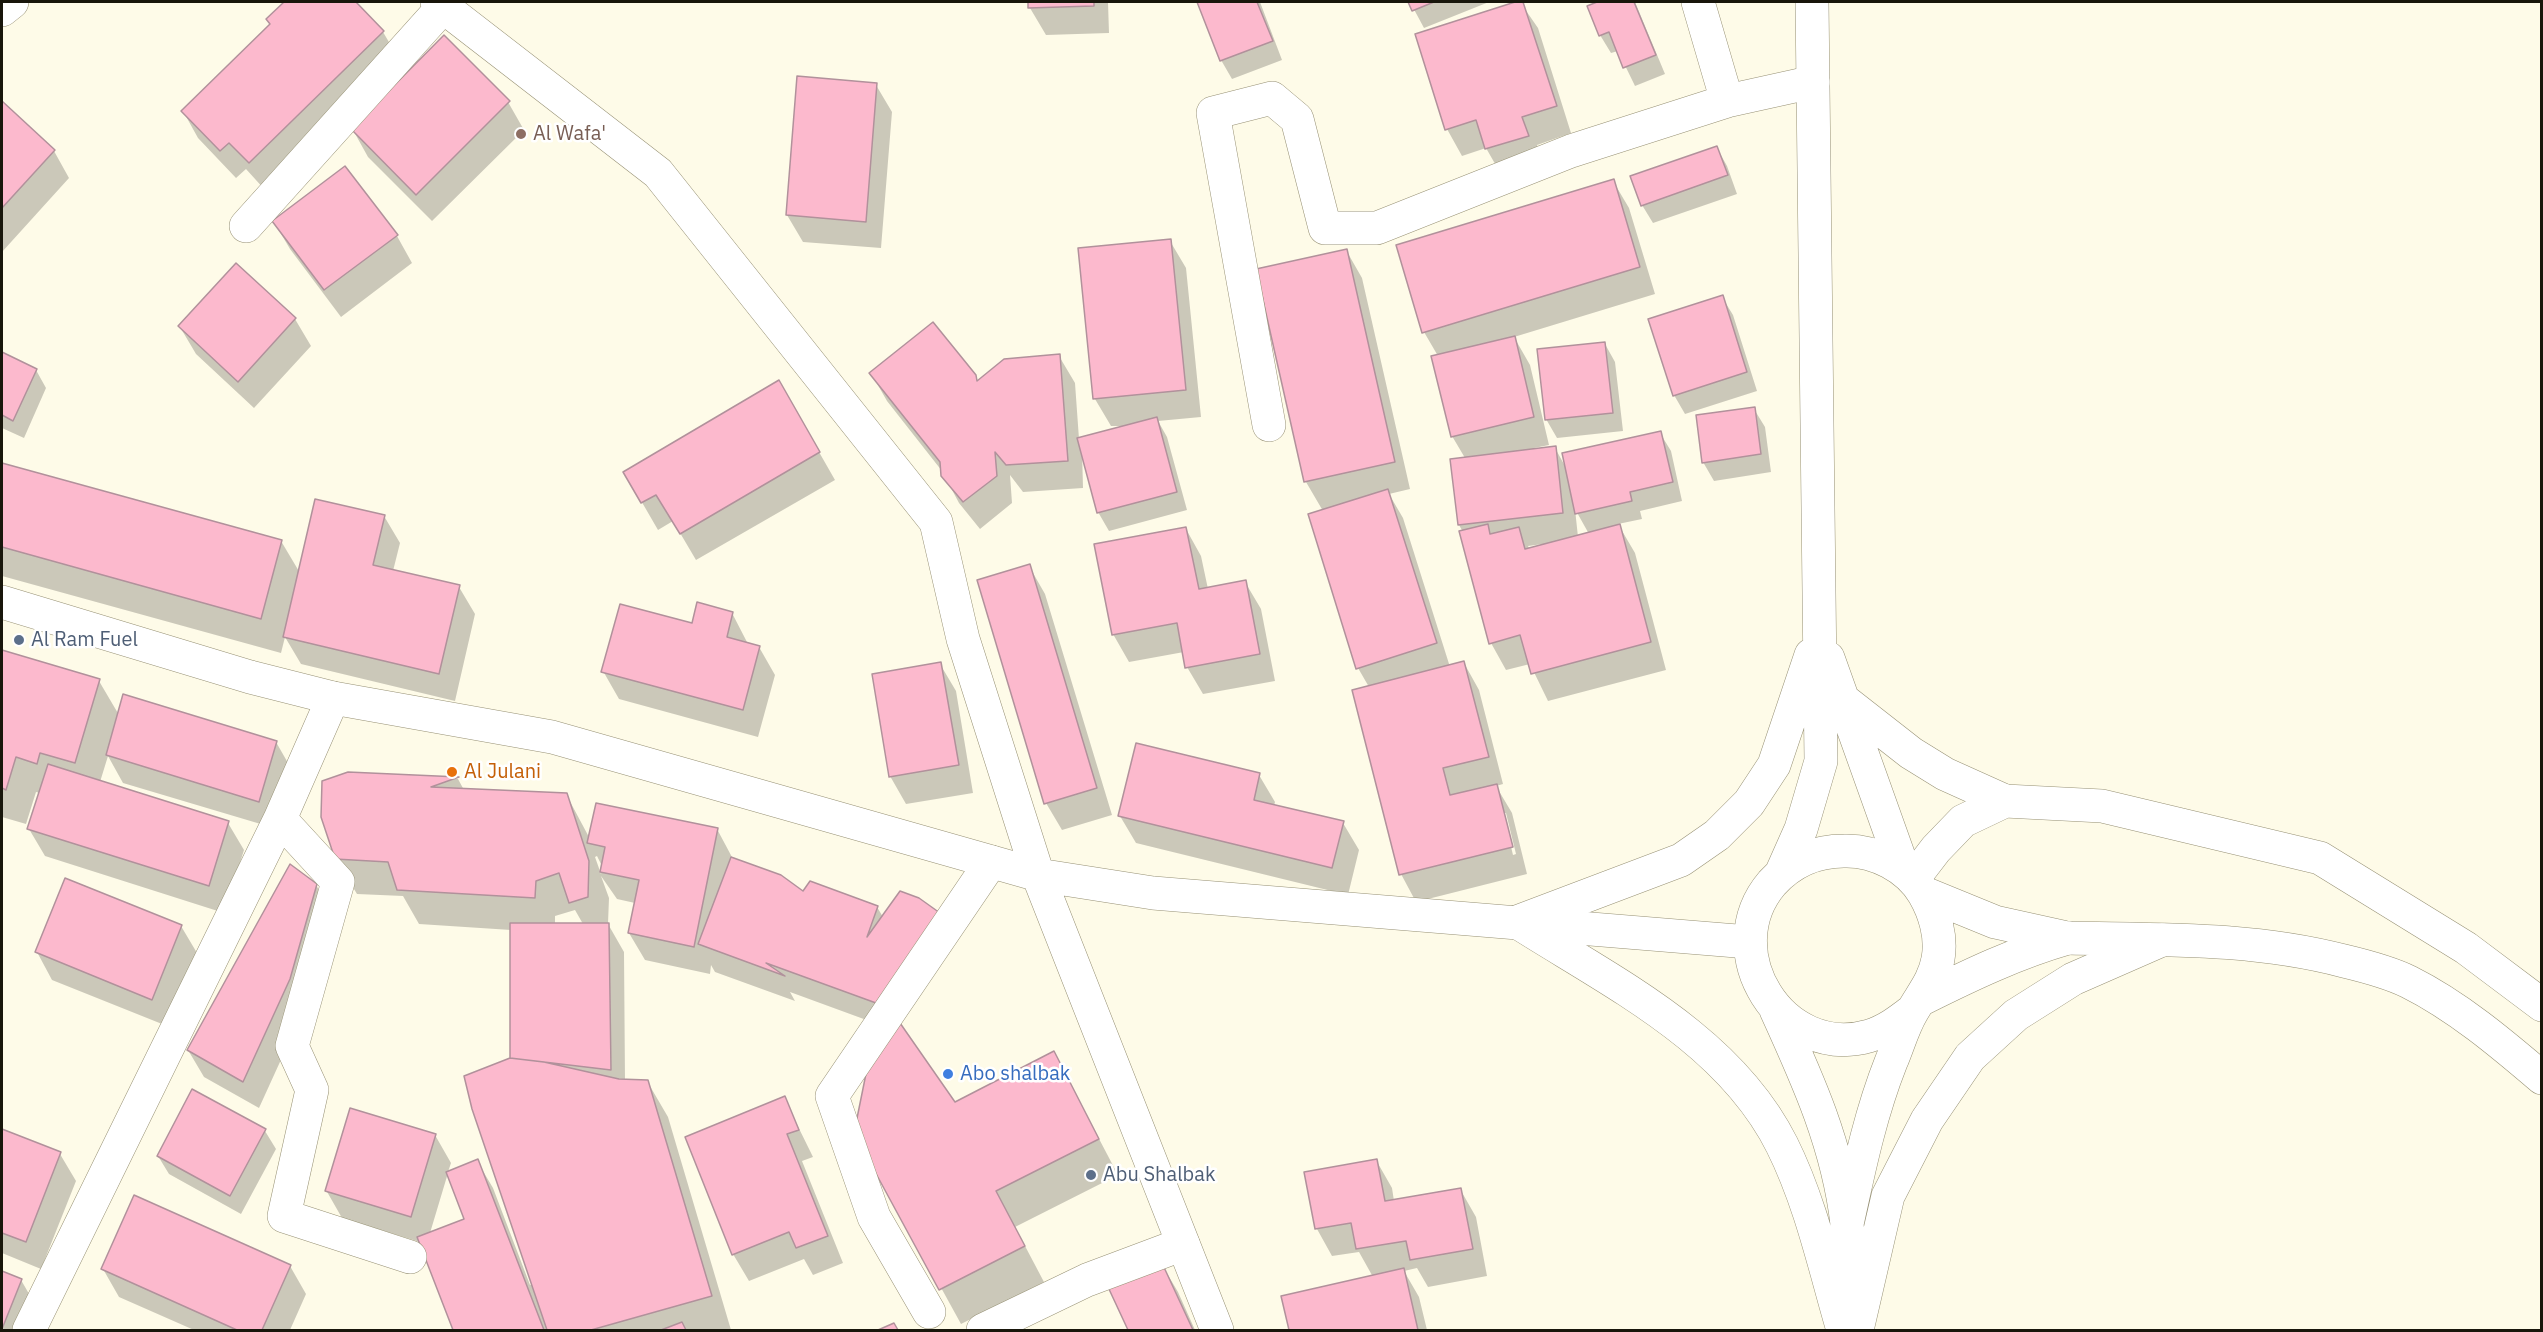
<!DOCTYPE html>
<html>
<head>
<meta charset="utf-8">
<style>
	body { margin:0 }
	#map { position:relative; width:2543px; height:1332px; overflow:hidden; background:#fefbe8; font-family:"IBM Plex Sans",sans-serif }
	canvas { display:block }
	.frame { position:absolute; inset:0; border:3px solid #18160b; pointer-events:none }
</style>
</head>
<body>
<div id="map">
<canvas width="2543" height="1332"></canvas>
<div class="frame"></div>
</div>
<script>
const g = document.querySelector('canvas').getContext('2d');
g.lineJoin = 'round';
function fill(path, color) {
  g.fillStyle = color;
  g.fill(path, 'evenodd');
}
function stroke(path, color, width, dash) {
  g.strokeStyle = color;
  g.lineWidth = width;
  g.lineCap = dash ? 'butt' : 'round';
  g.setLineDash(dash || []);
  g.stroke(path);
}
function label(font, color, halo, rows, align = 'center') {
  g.font = font + ' "IBM Plex Sans",sans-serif';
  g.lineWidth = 5;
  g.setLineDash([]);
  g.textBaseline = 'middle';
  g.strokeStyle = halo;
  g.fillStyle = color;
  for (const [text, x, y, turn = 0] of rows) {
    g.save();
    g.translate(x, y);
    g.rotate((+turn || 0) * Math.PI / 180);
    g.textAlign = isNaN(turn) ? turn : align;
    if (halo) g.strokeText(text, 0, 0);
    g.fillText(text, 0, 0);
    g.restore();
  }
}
fill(new Path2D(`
	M 286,2 L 354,2 L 383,32 L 399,59 L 265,190 L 246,169 L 236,178 L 198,138 L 183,111 L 271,25 L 268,19 Z
	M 1030,2 L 1108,2 L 1109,33 L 1046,35 L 1030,8 Z
	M 1199,2 L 1260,2 L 1282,60 L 1232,79 L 1221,60 Z
	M 1410,2 L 1489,2 L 1424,28 Z
	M 1520,2 L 1538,28 L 1571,133 L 1537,145 L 1543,163 L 1502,176 L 1486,148 L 1462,156 L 1447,129 L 1417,35 Z
	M 1601,2 L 1635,2 L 1665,74 L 1635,86 L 1618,51 L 1611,53 L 1600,35 L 1589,6 Z
	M 876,85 L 892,112 L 881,248 L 803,242 L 787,215 Z
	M 508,102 L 524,130 L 432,221 L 368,157 L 353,130 Z
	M 2,103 L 54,151 L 69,178 L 2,252 Z
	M 1717,148 L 1727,166 L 1737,194 L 1653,223 L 1642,205 Z
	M 1613,181 L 1629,208 L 1655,294 L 1514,337 L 1530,365 L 1549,445 L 1534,448 L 1534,450 L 1555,448 L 1565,466 L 1660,433 L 1671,451 L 1682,501 L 1640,511 L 1642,519 L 1618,524 L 1635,553 L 1666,670 L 1548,701 L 1530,664 L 1506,670 L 1491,643 L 1463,532 L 1459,525 L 1465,458 L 1452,436 L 1438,356 L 1424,332 ZM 1575,509 L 1589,534 L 1578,537 ZM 1543,544 L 1530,550 L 1528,546 Z
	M 274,222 L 397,236 L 412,263 L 341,317 L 290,249 Z
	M 1170,241 L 1186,268 L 1201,417 L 1158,421 L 1167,437 L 1187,510 L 1109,531 L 1098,512 L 1082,450 L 1083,488 L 1023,492 L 1010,475 L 1012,503 L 980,529 L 959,503 L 942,471 L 887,401 L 871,373 L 975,376 L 978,382 L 1059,356 L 1075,383 L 1079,439 L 1127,426 L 1111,426 L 1095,399 Z
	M 1346,250 L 1362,278 L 1410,489 L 1389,494 L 1403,518 L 1450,667 L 1464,663 L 1479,690 L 1503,784 L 1496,786 L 1512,813 L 1527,874 L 1416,902 L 1401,874 L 1369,687 L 1358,668 L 1323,511 L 1306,482 ZM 1503,813 L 1506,813 L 1516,854 L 1513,855 Z
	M 1722,297 L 1733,315 L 1757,391 L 1685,414 L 1674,395 Z
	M 295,319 L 311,346 L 254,408 L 196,354 L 180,327 Z
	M 1605,344 L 1615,362 L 1623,431 L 1557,438 L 1546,419 Z
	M 2,354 L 36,370 L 46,388 L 24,438 L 2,428 Z
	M 779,382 L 835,480 L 696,560 L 673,521 L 658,530 L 625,473 Z
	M 1754,409 L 1765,427 L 1771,472 L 1714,481 L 1703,462 Z
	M 2,465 L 281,541 L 300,573 L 384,516 L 400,543 L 393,571 L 459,587 L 475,614 L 455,701 L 301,664 L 285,637 L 281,653 L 2,576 Z
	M 1186,529 L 1201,556 L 1208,589 L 1245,582 L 1261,609 L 1275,681 L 1203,694 L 1187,667 L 1184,652 L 1129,662 L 1113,634 Z
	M 1029,566 L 1045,594 L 1112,815 L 1062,830 L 1046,803 Z
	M 732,613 L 748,644 L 759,647 L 775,675 L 758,737 L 619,699 L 603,671 L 693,625 Z
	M 2,652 L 99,681 L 119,715 L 276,742 L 292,770 L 274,828 L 123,783 L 108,756 L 100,782 L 228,823 L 244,850 L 224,913 L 45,856 L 29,829 L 40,793 L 36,792 L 26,824 L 2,817 Z
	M 940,664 L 956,691 L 973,793 L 906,804 L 890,776 Z
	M 349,774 L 458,779 L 464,790 L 566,794 L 590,839 L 717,829 L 733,859 L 803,893 L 877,907 L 883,917 L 891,1029 L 790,992 L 795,1001 L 715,972 L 711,965 L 710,974 L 645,960 L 629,933 L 635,903 L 617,899 L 601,876 L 609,898 L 608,924 L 624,952 L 625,1081 L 647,1081 L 668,1117 L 731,1330 L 455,1330 L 420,1242 L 342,1218 L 326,1190 L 435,1135 L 451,1163 L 448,1172 L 477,1161 L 493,1188 L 530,1285 L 533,1284 L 512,1059 L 511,930 L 419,924 L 403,896 L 357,894 L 336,859 ZM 597,856 L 602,866 L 601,874 L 595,857 ZM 575,910 L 583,924 L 555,924 L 555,916 ZM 448,1173 L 466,1219 L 430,1233 Z
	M 1259,775 L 1275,802 L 1274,806 L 1343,823 L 1359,850 L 1348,895 L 1136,843 L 1120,816 Z
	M 316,885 L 332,912 L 305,1007 L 259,1108 L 204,1077 L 188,1050 Z
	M 181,926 L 197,953 L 167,1026 L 52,980 L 37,952 Z
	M 1054,1053 L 1118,1175 L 1015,1227 L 1044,1282 L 961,1324 L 856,1133 L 954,1104 Z
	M 193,1092 L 265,1131 L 276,1149 L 241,1214 L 169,1174 L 158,1156 Z
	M 784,1098 L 813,1157 L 802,1161 L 843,1263 L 813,1275 L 804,1259 L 749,1281 L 733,1254 Z
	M 2,1131 L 60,1154 L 76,1181 L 41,1269 L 2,1253 Z
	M 1376,1160 L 1392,1188 L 1394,1201 L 1460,1189 L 1476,1217 L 1487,1276 L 1428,1287 L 1417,1268 L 1404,1271 L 1419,1297 L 1427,1330 L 1291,1330 L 1283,1297 L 1373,1277 L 1359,1252 L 1332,1256 L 1317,1229 L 1306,1173 Z
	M 1162,1265 L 1178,1292 L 1195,1330 L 1129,1330 L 1110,1288 Z
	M 290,1266 L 306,1294 L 290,1330 L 194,1330 L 119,1297 L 103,1269 Z
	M 2,1272 L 21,1280 L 32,1299 L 19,1330 L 2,1330 Z`), '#0003');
const building = new Path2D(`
	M 284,2 L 356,2 L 384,31 L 249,163 L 229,143 L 220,151 L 181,111 L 270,24 L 266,19 Z
	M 1028,2 L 1094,2 L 1094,6 L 1028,8 Z
	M 1197,2 L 1257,2 L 1273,41 L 1220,61 Z
	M 1408,2 L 1434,2 L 1412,11 Z
	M 1515,2 L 1523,2 L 1557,106 L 1522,117 L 1529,136 L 1485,149 L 1476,120 L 1445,130 L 1415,34 Z
	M 1597,2 L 1634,2 L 1656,55 L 1623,68 L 1609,32 L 1599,36 L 1587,6 Z
	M 444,35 L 510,101 L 416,195 L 351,129 Z
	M 797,76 L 877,83 L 866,222 L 786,215 Z
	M 2,101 L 55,150 L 2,208 Z
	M 1717,146 L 1728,175 L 1641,206 L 1630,176 Z
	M 345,166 L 398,235 L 324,290 L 272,221 Z
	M 1614,179 L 1640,267 L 1422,333 L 1396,245 Z
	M 1171,239 L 1186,390 L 1093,399 L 1078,248 Z
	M 1347,249 L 1395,462 L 1304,482 L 1256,269 Z
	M 236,263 L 296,318 L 238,382 L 178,326 Z
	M 1723,295 L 1747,372 L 1673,396 L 1648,319 Z
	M 933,322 L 976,375 L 977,381 L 1004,359 L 1060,354 L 1068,461 L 1006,465 L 995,452 L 997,476 L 963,502 L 941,476 L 940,462 L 869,373 Z
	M 1515,336 L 1534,417 L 1451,437 L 1431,356 Z
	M 1605,342 L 1613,413 L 1545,420 L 1537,349 Z
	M 2,352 L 37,369 L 13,421 L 2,415 Z
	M 779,380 L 820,452 L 680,534 L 656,495 L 641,503 L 623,472 Z
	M 1755,407 L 1761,454 L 1702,463 L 1696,415 Z
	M 1157,417 L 1177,492 L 1097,513 L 1077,438 Z
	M 1661,431 L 1673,482 L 1630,492 L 1632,501 L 1575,514 L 1562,453 Z
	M 1556,446 L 1563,513 L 1458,525 L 1450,459 Z
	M 2,463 L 282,540 L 261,619 L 2,547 Z
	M 1388,489 L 1437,643 L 1356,669 L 1308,514 Z
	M 315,499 L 385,515 L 373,565 L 460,585 L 439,674 L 283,637 Z
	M 1488,524 L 1490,534 L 1519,527 L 1525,549 L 1620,524 L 1651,642 L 1531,674 L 1520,635 L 1489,644 L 1459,531 Z
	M 1186,527 L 1199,589 L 1246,580 L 1260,654 L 1185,668 L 1177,623 L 1112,635 L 1094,544 Z
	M 1030,564 L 1097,788 L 1044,804 L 977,580 Z
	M 697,602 L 733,612 L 727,637 L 760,646 L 743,710 L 601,672 L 620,604 L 692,623 Z
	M 2,650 L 100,679 L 75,763 L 40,753 L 37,764 L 16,757 L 6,790 L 2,788 Z
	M 1464,661 L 1489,757 L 1443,768 L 1450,795 L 1497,784 L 1513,847 L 1399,875 L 1352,690 Z
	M 941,662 L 959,765 L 889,777 L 872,674 Z
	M 123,694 L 277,741 L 259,802 L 106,755 Z
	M 1136,743 L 1260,773 L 1254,800 L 1344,821 L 1332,868 L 1118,816 Z
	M 48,764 L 229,821 L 209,886 L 27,829 Z
	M 348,772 L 459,777 L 431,787 L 567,793 L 589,861 L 588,897 L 569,903 L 559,873 L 536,881 L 535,898 L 397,890 L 388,862 L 335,859 L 321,817 L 322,781 Z
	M 596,803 L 718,828 L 694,947 L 628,933 L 639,880 L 600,872 L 605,847 L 587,843 Z
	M 731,857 L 781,875 L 803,891 L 810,881 L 878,906 L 867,937 L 900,891 L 919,898 L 940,913 L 876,1003 L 766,963 L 785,976 L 698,944 Z
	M 290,864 L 317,884 L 290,979 L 243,1082 L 187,1050 Z
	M 65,878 L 182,925 L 152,1000 L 35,952 Z
	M 510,923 L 609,923 L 611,1070 L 510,1058 Z
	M 900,1023 L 955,1102 L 1054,1051 L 1099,1139 L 996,1191 L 1025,1246 L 939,1290 L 854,1133 L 870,1054 Z
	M 510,1058 L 544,1062 L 619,1079 L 648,1080 L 712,1296 L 591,1330 L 547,1330 L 472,1109 L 464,1076 Z
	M 192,1089 L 266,1129 L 230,1196 L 157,1156 Z
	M 785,1096 L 799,1130 L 787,1134 L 828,1236 L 796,1248 L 789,1232 L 732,1255 L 685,1137 Z
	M 350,1108 L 436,1134 L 411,1217 L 325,1191 Z
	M 2,1129 L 61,1152 L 26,1242 L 2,1233 Z
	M 478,1159 L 544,1330 L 453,1330 L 417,1237 L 464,1219 L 446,1172 Z
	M 1377,1159 L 1385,1201 L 1461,1188 L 1473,1249 L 1410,1260 L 1406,1241 L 1356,1249 L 1351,1223 L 1315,1229 L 1304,1172 Z
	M 134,1195 L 291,1265 L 262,1330 L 237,1330 L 101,1269 Z
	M 1162,1263 L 1193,1330 L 1128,1330 L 1108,1287 Z
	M 1404,1268 L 1418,1330 L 1289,1330 L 1281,1296 Z
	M 2,1271 L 22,1279 L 2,1329 Z
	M 682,1322 L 686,1330 L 661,1330 Z
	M 894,1323 L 898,1330 L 878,1330 Z`);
fill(building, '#fcb9cd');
stroke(building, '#b1919b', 1.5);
const street = new Path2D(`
	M 1698,2 L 1727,101
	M 2,10 L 12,2
	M 246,226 L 443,7
	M 1269,425 L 1213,113 L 1272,98 L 1297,119 L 1325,228 L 1377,228 L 1571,151 L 1727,101 L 1813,82
	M 280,819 L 338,882 L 292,1046 L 312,1090 L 284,1216 L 410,1257
	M 1913,879 L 1936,849 L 1963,821 L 2005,801 L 2102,806 L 2320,858 L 2466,948 L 2542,1005
	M 2068,938 C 2162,940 2252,937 2344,961 C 2365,966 2389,972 2409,982 C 2457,1006 2501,1043 2542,1078
	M 929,1312 L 874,1217 L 832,1096 L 991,862
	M 29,1330 L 280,819 L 333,698
	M 983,1330 L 1087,1280 L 1183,1244`);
const secondary = new Path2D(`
	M 437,2 L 658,173 L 936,522 L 963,639 L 1038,875 L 1217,1330
	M 2,602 L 250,677 L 333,698 L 552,737 L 1038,875 L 1153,893 L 1749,942`);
const highway = new Path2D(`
	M 1828,658 L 1904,871
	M 1842,699 L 1911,753 L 1945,774 L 2005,801
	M 1781,874 L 1801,829 L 1821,761 L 1812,2
	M 1924,893 L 1995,922 L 2063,937
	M 1517,922 C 1613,983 1729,1039 1782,1145 C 1811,1203 1825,1269 1843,1330
	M 1517,922 L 1681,860 L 1717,835 L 1749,803 L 1774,765 L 1811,655
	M 1922,999 C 1970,975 2016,953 2068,938
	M 1776,1010 C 1808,1080 1838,1146 1847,1224 C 1850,1251 1848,1280 1849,1307
	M 1847,1224 C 1859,1169 1870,1115 1891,1062 C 1898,1046 1903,1027 1912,1012 C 1922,994 1934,981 1938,959 C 1942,937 1935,913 1924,894 C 1908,867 1875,850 1844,851 C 1816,851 1791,862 1772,883 C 1714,951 1782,1061 1869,1036 C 1886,1031 1899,1021 1912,1011
	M 1857,1330 L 1888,1196 L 1927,1120 L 1970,1057 L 2016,1015 L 2073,979 L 2162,940`);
stroke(street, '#979175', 34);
stroke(secondary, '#979175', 34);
stroke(highway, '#979175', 34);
stroke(street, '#fff', 33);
stroke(secondary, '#fff', 33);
stroke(highway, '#fff', 33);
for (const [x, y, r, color] of [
	[521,134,6,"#8d6e63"],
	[19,640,6,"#5c6f8a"],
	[452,772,6,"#e8710a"],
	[948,1074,6,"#3f7fe0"],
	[1091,1175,6,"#5c6f8a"]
]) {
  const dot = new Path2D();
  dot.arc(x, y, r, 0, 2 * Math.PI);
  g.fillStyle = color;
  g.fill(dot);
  stroke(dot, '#fff', 2);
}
label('20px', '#785e54', '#fff', [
	["Al Wafa'",533,134]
], 'left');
label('20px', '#4e5e75', '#fff', [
	["Al Ram Fuel",31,640],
	["Abu Shalbak",1103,1175]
], 'left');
label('20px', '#c56008', '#fff', [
	["Al Julani",464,772]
], 'left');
label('20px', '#366cbe', '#fff', [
	["Abo shalbak",960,1074]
], 'left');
</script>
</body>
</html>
